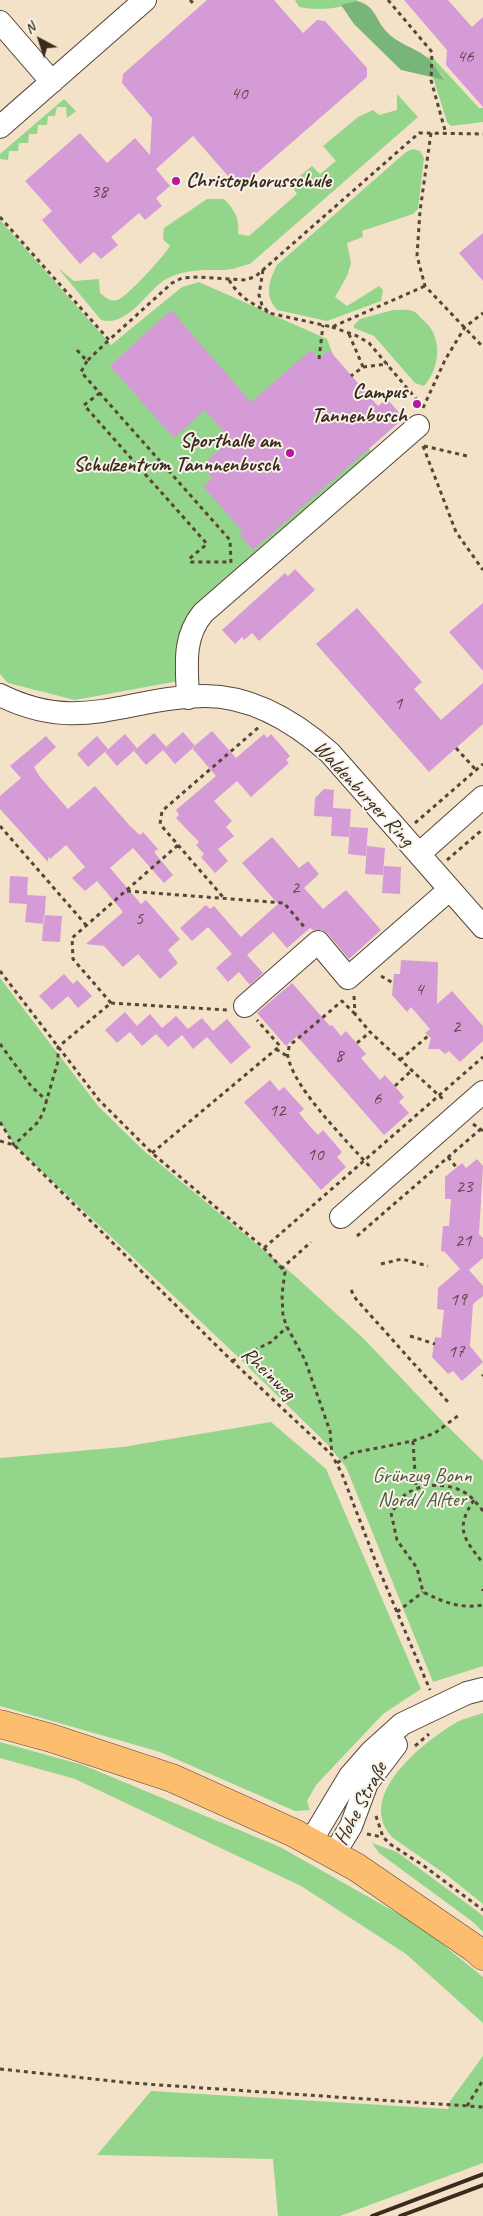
<!DOCTYPE html>
<html>
<head>
<meta charset="utf-8">
<style>
	body { margin:0 }
	#map { position:relative; width:483px; height:2216px; overflow:hidden; background:#f3e2c8; font-family:Caveat,sans-serif }
	canvas { display:block }
	.north { position:absolute; left:15px; top:15px; width:50px; height:50px; -webkit-text-stroke:4px #f7f3e8; paint-order:stroke; rotate:320deg; font-size:14px; font-weight:700; line-height:20px; text-align:center; color:#3b2a1e }
	.north::after { content:''; display:block; margin:auto; width:18px; height:22px; background:#3b2a1e; clip-path:polygon(50% 0,100% 100%,50% 72%,0 100%) }
</style>
</head>
<body>
<div id="map">
<canvas width="483" height="2216"></canvas>
<div class="north">N</div>
</div>
<script>
const g = document.querySelector('canvas').getContext('2d');
g.lineJoin = 'round';
function fill(path, color) {
  g.fillStyle = color;
  g.fill(path, 'evenodd');
}
function stroke(path, color, width, dash) {
  g.strokeStyle = color;
  g.lineWidth = width;
  g.lineCap = dash ? 'butt' : 'round';
  g.setLineDash(dash || []);
  g.stroke(path);
}
function label(font, color, halo, rows, align = 'center') {
  g.font = font + ' Caveat,sans-serif';
  g.lineWidth = 4;
  g.setLineDash([]);
  g.textBaseline = 'middle';
  g.strokeStyle = halo;
  g.fillStyle = color;
  for (const [text, x, y, turn = 0] of rows) {
    g.save();
    g.translate(x, y);
    g.rotate((+turn || 0) * Math.PI / 180);
    g.textAlign = isNaN(turn) ? turn : align;
    if (halo) g.strokeText(text, 0, 0);
    g.fillText(text, 0, 0);
    g.restore();
  }
}
fill(new Path2D(`
	M 295,0 L 358,0 C 344,9 316,11 299,7 Z
	M 426,57 L 433,58 L 479,108 L 483,108 L 483,122 L 451,126 L 447,122 L 433,77 L 445,79 Z
	M 397,94 L 418,117 L 250,264 C 241,266 232,270 223,270 C 202,270 182,269 163,281 C 144,295 127,327 101,320 L 58,268 L 74,281 L 99,279 L 100,293 C 105,297 110,302 117,300 C 126,298 164,256 170,246 L 163,239 L 164,228 L 207,199 L 224,199 C 235,210 240,219 238,234 L 249,236 L 297,194 L 290,184 L 312,166 L 320,174 L 336,161 L 323,146 L 358,117 L 373,110 L 379,115 L 397,110 Z
	M 64,99 L 76,111 L 67,118 L 66,107 L 57,107 L 55,116 L 48,116 L 47,125 L 38,125 L 37,134 L 29,134 L 28,143 L 19,143 L 18,151 L 9,151 L 8,160 L 0,159 L 0,154 Z
	M 413,149 L 420,151 L 424,158 L 418,209 L 413,214 L 362,231 L 363,237 L 347,243 L 351,263 L 347,276 L 335,297 L 347,306 L 379,286 L 383,290 L 381,301 L 327,321 L 277,310 C 264,295 269,281 277,265 L 406,152 Z
	M 0,220 L 111,345 L 182,287 L 199,282 L 327,339 L 377,468 L 202,626 L 195,678 L 75,700 L 8,683 L 0,674 Z
	M 393,310 C 398,310 407,309 413,311 C 416,312 419,316 422,319 C 443,335 441,367 424,386 L 415,383 L 374,336 L 354,328 L 354,325 L 360,319 Z
	M 0,978 L 98,1106 L 143,1150 L 295,1276 L 364,1339 L 443,1422 L 483,1461 L 483,1666 L 433,1682 L 346,1467 L 327,1444 L 235,1354 L 14,1145 L 0,1122 Z
	M 271,1422 L 326,1469 L 421,1689 L 383,1714 L 316,1785 L 307,1801 L 310,1810 L 295,1811 L 160,1752 L 0,1706 L 0,1458 L 123,1447 Z
	M 483,1713 L 483,1904 L 448,1876 L 393,1838 C 353,1796 425,1741 457,1722 C 465,1718 475,1716 483,1713 Z
	M 0,1742 L 83,1765 L 280,1847 L 420,1926 L 483,1977 L 483,2023 L 406,1954 L 301,1886 L 75,1779 L 0,1758 Z
	M 372,1843 L 397,1852 L 477,1911 L 483,1916 L 483,1932 L 473,1922 L 379,1853 Z
	M 483,2056 L 483,2163 L 340,2216 L 278,2216 L 273,2159 L 97,2155 L 151,2091 L 448,2109 L 450,2101 Z`), '#94d58c');
fill(new Path2D(`
	M 357,1 C 376,6 375,19 386,31 C 396,43 413,47 425,56 C 433,62 439,73 445,80 L 401,70 L 354,24 L 341,5 Z`), '#77b678');
fill(new Path2D(`
	M 207,0 L 274,0 L 303,33 L 317,20 L 325,21 L 367,68 L 367,77 L 243,185 L 235,184 L 193,136 L 156,169 L 170,186 L 156,198 L 162,206 L 145,220 L 139,213 L 111,237 L 118,245 L 101,259 L 94,252 L 80,264 L 42,220 L 52,211 L 25,181 L 80,133 L 107,163 L 135,138 L 150,155 L 152,118 L 122,83 L 123,74 Z
	M 404,0 L 448,0 L 472,27 L 483,17 L 483,107 L 446,65 L 447,50 Z
	M 483,233 L 483,281 L 459,253 Z
	M 171,310 L 251,402 L 311,350 L 319,359 L 329,350 L 378,406 L 387,399 L 404,418 L 253,550 L 239,534 L 243,532 L 203,486 L 212,478 L 201,466 L 231,440 L 205,410 L 174,438 L 110,366 Z
	M 295,569 L 315,590 L 259,641 L 252,633 L 244,640 L 242,637 L 235,644 L 222,630 L 285,573 L 288,576 Z
	M 483,603 L 483,671 L 449,632 Z
	M 357,608 L 422,682 L 414,689 L 441,720 L 483,683 L 483,724 L 429,772 L 316,644 Z
	M 212,731 L 236,758 L 264,734 L 267,738 L 271,734 L 290,756 L 286,760 L 289,763 L 251,797 L 237,781 L 214,801 L 232,821 L 226,827 L 234,836 L 218,849 L 228,861 L 215,873 L 201,857 L 204,854 L 196,845 L 199,842 L 176,818 L 179,815 L 176,810 L 216,776 L 192,748 Z
	M 183,732 L 195,746 L 175,764 L 163,750 L 146,765 L 134,751 L 154,733 L 166,747 Z
	M 125,734 L 137,748 L 117,766 L 105,752 Z
	M 46,736 L 56,747 L 34,767 L 40,777 L 68,809 L 95,786 L 130,826 L 140,835 L 143,832 L 158,849 L 154,852 L 173,875 L 164,883 L 133,848 L 110,868 L 141,904 L 146,900 L 180,939 L 168,950 L 178,963 L 160,979 L 138,954 L 123,967 L 104,946 L 86,944 L 123,912 L 97,881 L 85,891 L 72,878 L 85,867 L 66,845 L 50,859 L 48,857 L 48,862 L 0,809 L 0,796 L 21,778 L 10,766 Z
	M 97,736 L 108,749 L 88,767 L 77,754 Z
	M 324,789 L 334,790 L 333,808 L 351,809 L 349,837 L 331,836 L 332,817 L 314,816 L 315,798 Z
	M 350,827 L 368,828 L 366,856 L 348,854 Z
	M 272,837 L 299,868 L 308,861 L 319,874 L 304,888 L 323,909 L 346,890 L 381,930 L 349,959 L 328,934 L 322,930 L 313,930 L 310,928 L 287,948 L 273,932 L 247,955 L 263,973 L 250,985 L 239,972 L 228,982 L 216,968 L 232,954 L 208,927 L 192,941 L 180,928 L 206,905 L 210,909 L 214,906 L 241,937 L 278,904 L 242,863 Z
	M 367,846 L 385,848 L 383,875 L 365,874 Z
	M 384,866 L 401,867 L 400,894 L 382,893 Z
	M 10,876 L 28,877 L 27,895 L 46,896 L 44,924 L 25,922 L 27,904 L 9,903 Z
	M 44,915 L 62,916 L 60,942 L 42,941 Z
	M 401,960 L 438,962 L 437,1004 L 452,991 L 483,1026 L 483,1041 L 460,1062 L 449,1051 L 445,1054 L 439,1049 L 428,1049 L 431,1038 L 425,1033 L 430,1029 L 411,1007 L 407,1012 L 392,995 L 394,974 L 400,974 Z
	M 64,974 L 73,984 L 77,980 L 92,996 L 78,1008 L 68,996 L 52,1010 L 39,996 Z
	M 292,983 L 330,1026 L 332,1025 L 341,1036 L 346,1031 L 366,1054 L 361,1058 L 380,1080 L 385,1075 L 404,1097 L 399,1102 L 409,1113 L 384,1135 L 297,1036 L 286,1046 L 257,1013 Z
	M 125,1012 L 137,1026 L 117,1043 L 105,1030 Z
	M 150,1014 L 162,1028 L 176,1016 L 188,1029 L 202,1018 L 213,1031 L 227,1019 L 251,1047 L 231,1064 L 207,1037 L 193,1049 L 182,1035 L 168,1047 L 156,1034 L 142,1046 L 130,1032 Z
	M 270,1080 L 279,1091 L 284,1087 L 304,1109 L 299,1113 L 308,1124 L 318,1135 L 323,1130 L 342,1152 L 337,1157 L 346,1167 L 321,1190 L 244,1102 Z
	M 477,1159 L 483,1166 L 479,1234 L 483,1238 L 483,1258 L 469,1270 L 483,1286 L 483,1296 L 473,1304 L 470,1346 L 483,1362 L 462,1381 L 453,1371 L 448,1374 L 432,1357 L 435,1337 L 441,1338 L 444,1310 L 437,1309 L 438,1288 L 460,1269 L 445,1252 L 441,1251 L 443,1226 L 449,1226 L 451,1199 L 445,1199 L 445,1177 L 462,1163 L 466,1168 Z`), '#d59bd6');
const minor = new Path2D(`
	M 0,22 L 52,82
	M 0,127 L 145,0
	M 0,695 C 80,735 126,697 205,696 C 253,696 295,722 330,753 L 483,927
	M 188,698 C 187,667 182,638 203,613 L 418,426
	M 419,854 L 483,797
	M 245,1006 L 318,942 L 348,978 L 449,890
	M 341,1217 L 483,1092
	M 311,1841 L 350,1776 L 371,1752 L 402,1724 L 467,1693 L 483,1689
	M 334,1854 L 351,1826 L 367,1783 L 396,1745`);
const major = new Path2D(`
	M 0,1724 L 51,1738 L 172,1778 L 294,1833 L 356,1867 L 474,1948 L 483,1956`);
stroke(minor, '#574638', 24);
stroke(major, '#574638', 29);
stroke(new Path2D(`
	M 190,0 L 194,4
	M 388,0 L 432,52 L 431,80 L 446,134
	M 431,133 L 420,211 L 417,256 L 425,286 L 483,347
	M 0,217 L 109,340 L 172,283 L 182,278 L 199,277 L 246,280 L 256,276 L 419,133 L 483,134
	M 263,270 L 259,295 L 262,305 L 269,313 L 332,327 L 425,286
	M 229,280 C 239,297 251,303 268,312
	M 332,327 L 357,336 L 369,343 L 423,407
	M 349,334 L 363,367 L 351,376
	M 77,350 L 87,361 L 109,340
	M 319,359 L 323,325
	M 87,361 L 81,372 L 230,540 L 231,563
	M 363,367 L 388,364
	M 100,393 L 84,405 L 207,544 L 189,559 L 191,562 L 230,562
	M 423,408 L 445,360 L 465,327 L 483,313
	M 423,446 L 456,532 L 483,570
	M 424,446 L 467,456
	M 456,748 L 476,770
	M 415,823 L 483,764
	M 0,826 L 86,925
	M 178,845 L 223,897
	M 447,860 L 483,829
	M 127,891 L 284,903 L 306,929
	M 0,971 L 99,1100 L 152,1153 L 264,1248 L 285,1272 L 282,1294 L 283,1316 L 287,1327 L 305,1360 L 330,1431 L 332,1455
	M 381,976 L 393,983
	M 354,996 L 355,1014 L 370,1032 L 445,1101
	M 111,1003 L 73,959 L 72,938 L 178,845 L 160,824 L 162,811 L 259,727
	M 111,1003 L 227,1010
	M 355,1014 L 342,1001 L 289,1046 C 289,1050 287,1054 288,1057 C 295,1090 347,1141 370,1167
	M 357,1043 L 370,1032
	M 0,1044 L 31,1086 L 47,1101
	M 276,1049 L 287,1056
	M 400,1060 L 428,1036
	M 395,1086 L 411,1071
	M 0,1122 L 14,1145 L 38,1122 L 43,1113 L 58,1061 L 58,1047 L 111,1003
	M 473,1124 L 483,1131
	M 0,1141 L 14,1145 L 232,1361 L 332,1455 L 342,1474 L 375,1560 L 430,1690
	M 152,1153 L 280,1046 L 257,1020
	M 448,1157 L 457,1168
	M 357,1236 L 483,1127
	M 264,1248 L 483,1057
	M 381,1264 L 402,1259 L 428,1266
	M 281,1269 L 311,1242
	M 351,1290 L 356,1299 L 449,1403
	M 410,1336 L 435,1344
	M 232,1361 L 271,1342 L 287,1327
	M 482,1376 L 483,1375
	M 413,1441 L 416,1489
	M 337,1463 L 352,1453 L 413,1441 L 435,1433 L 459,1415
	M 474,1500 C 455,1528 463,1538 483,1563
	M 483,1511 C 478,1505 473,1498 467,1494 C 450,1482 422,1483 406,1494 C 400,1499 396,1507 391,1513 L 397,1540 L 417,1568 L 423,1592 C 443,1602 460,1609 483,1605
	M 483,1589 L 483,1591
	M 397,1612 L 423,1592
	M 415,1746 L 429,1734
	M 376,1816 L 383,1837 L 390,1844 L 424,1866 L 483,1910
	M 367,1834 L 382,1837
	M 0,2069 L 131,2083 L 483,2107
	M 467,2106 L 483,2080`), '#574638', 3, [4, 4]);
stroke(minor, '#fff', 22);
stroke(major, '#fcbd6f', 28);
stroke(new Path2D(`
	M 372,2216 L 483,2174
	M 400,2216 L 483,2185`), '#3b2a1e', 4);
for (const [x, y, r, color] of [
	[176,181,5,"#b5179e"],
	[417,404,5,"#b5179e"],
	[290,453,5,"#b5179e"]
]) {
  const dot = new Path2D();
  dot.arc(x, y, r, 0, 2 * Math.PI);
  g.fillStyle = color;
  g.fill(dot);
  stroke(dot, '#f7f3e8', 2);
}
label('19px', '#62464c', null, [
	["46",465,57],
	["40",239,94],
	["38",99,192],
	["1",398,704],
	["2",295,888],
	["5",139,919],
	["4",419,990],
	["2",456,1027],
	["8",339,1056],
	["6",377,1099],
	["12",277,1111],
	["10",315,1155],
	["23",464,1187],
	["21",463,1241],
	["19",458,1300],
	["17",456,1352]
]);
label('bold 21px', '#3b2a1e', '#f7f3e8', [
	["Christophorusschule",186,181,"left"],
	["Campus",407,392],
	["Tannenbusch",407,416],
	["Sporthalle am",280,441],
	["Schulzentrum Tannnenbusch",280,465]
], 'right');
label('21px', '#3b2a1e', '#f7f3e8', [
	["Waldenburger Ring",363,794,47],
	["Rheinweg",268,1374,44],
	["Hohe Straße",361,1804,-62]
]);
label('21px', '#51553a', '#f7f3e8', [
	["Grünzug Bonn",422,1476],
	["Nord/ Alfter",422,1500]
]);
</script>
</body>
</html>
